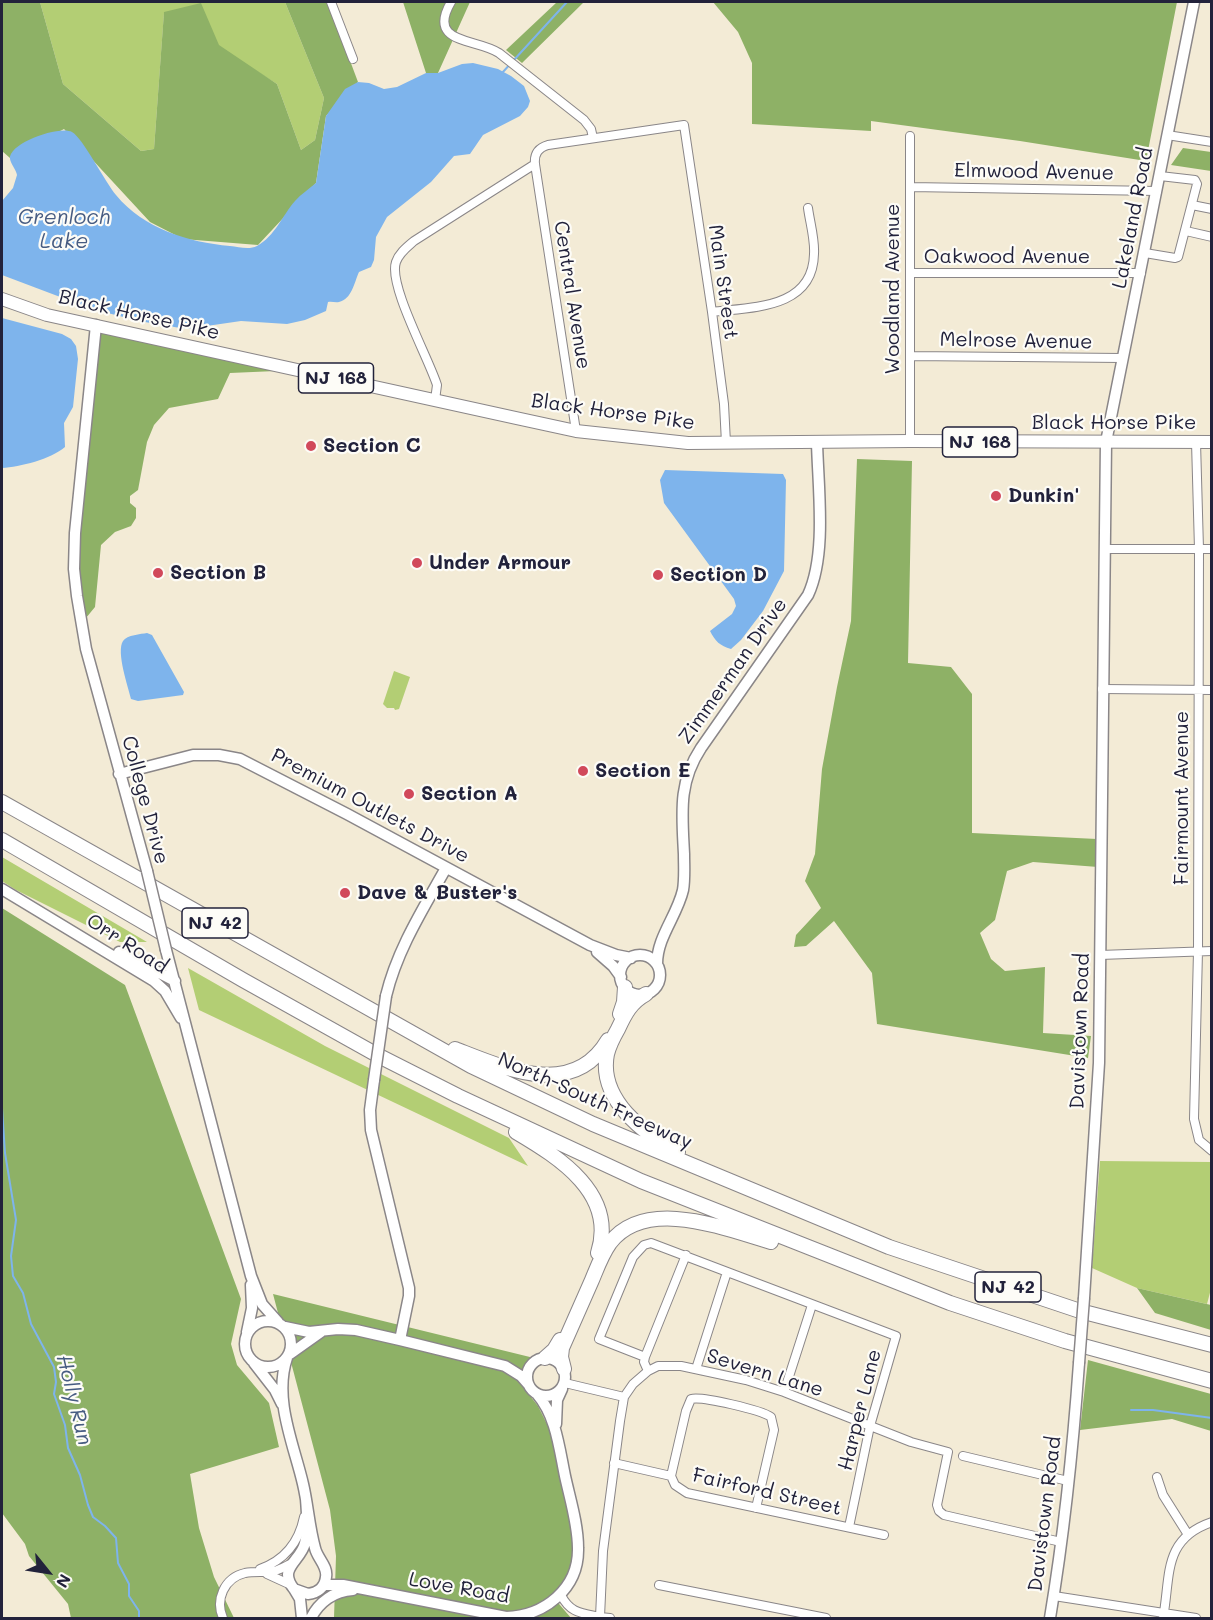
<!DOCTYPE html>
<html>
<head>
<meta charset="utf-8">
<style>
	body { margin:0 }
	#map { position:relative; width:1213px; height:1620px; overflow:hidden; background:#f3ebd6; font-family:Mali,sans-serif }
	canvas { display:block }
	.frame { position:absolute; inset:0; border:3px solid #22223b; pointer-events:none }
	.north { position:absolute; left:18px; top:1542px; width:60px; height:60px; -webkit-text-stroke:4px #fdfcf7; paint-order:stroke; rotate:120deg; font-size:16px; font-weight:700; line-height:24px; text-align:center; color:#22223b }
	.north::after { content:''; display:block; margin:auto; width:21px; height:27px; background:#22223b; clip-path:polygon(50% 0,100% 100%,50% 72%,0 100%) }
</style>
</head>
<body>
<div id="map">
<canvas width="1213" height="1620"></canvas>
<div class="frame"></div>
<div class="north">N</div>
</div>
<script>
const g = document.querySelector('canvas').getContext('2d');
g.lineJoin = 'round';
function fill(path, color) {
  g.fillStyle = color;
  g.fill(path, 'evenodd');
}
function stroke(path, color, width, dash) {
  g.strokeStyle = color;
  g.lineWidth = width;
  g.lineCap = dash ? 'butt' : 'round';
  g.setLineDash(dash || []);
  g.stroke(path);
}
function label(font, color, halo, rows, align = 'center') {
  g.font = font + ' Mali,sans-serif';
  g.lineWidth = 4.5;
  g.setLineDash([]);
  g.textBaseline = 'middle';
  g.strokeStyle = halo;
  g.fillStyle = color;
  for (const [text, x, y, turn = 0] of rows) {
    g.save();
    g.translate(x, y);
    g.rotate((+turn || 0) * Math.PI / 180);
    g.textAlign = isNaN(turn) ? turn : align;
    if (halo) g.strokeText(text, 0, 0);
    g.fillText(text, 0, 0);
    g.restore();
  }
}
fill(new Path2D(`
	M 40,2 L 285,2 L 324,98 L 315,140 L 301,150 L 277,84 L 164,13 L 154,149 L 141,151 L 63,84 Z
	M 394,671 L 410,677 L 399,709 L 395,710 L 394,708 L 387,708 L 383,704 Z
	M 2,857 L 147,942 L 120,942 L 16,890 L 2,881 Z
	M 188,968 L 325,1046 L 509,1138 L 528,1166 L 199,1010 Z
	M 1100,1161 L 1211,1162 L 1212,1285 L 1207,1304 L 1137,1288 L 1092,1268 Z`), '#b3ce74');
fill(new Path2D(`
	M 2,2 L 40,2 L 63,84 L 141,151 L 154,149 L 164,12 L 201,3 L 219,45 L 277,84 L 301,150 L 315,140 L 324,98 L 285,2 L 328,2 L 358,82 L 326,116 L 316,183 L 258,245 L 183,239 L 150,222 L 64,129 L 10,158 L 2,151 Z
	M 403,2 L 470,2 L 438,73 L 426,73 Z
	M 557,2 L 584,2 L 522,63 L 506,50 Z
	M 713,2 L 1177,2 L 1146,161 L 1020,141 L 871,121 L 871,131 L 752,124 L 752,63 L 738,32 Z
	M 1183,148 L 1211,152 L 1211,171 L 1171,165 Z
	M 96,325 L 299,370 L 230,373 L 218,399 L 169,408 L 154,425 L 147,442 L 138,490 L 130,496 L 130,503 L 136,508 L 136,518 L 131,526 L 115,532 L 101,545 L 95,607 L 81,624 L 74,569 Z
	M 857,459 L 912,461 L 908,663 L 951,667 L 972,694 L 972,833 L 1097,839 L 1098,867 L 1033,862 L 1007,871 L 995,920 L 980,933 L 991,959 L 1005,971 L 1045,967 L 1043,1033 L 1091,1036 L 1088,1058 L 877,1024 L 872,973 L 834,921 L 806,946 L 794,947 L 796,935 L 821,908 L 805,881 L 815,854 L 822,769 L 837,687 L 851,621 Z
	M 2,908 L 125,985 L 241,1299 L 231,1344 L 237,1365 L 269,1403 L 279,1447 L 190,1474 L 199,1528 L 214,1577 L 234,1618 L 71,1618 L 68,1604 L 29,1556 L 25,1544 L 2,1513 Z
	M 1137,1288 L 1211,1305 L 1211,1330 L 1155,1313 Z
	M 273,1294 L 534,1358 L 523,1387 L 538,1406 L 549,1428 L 571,1513 L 575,1553 L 570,1572 L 554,1598 L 571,1618 L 334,1618 L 336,1556 L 330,1510 Z
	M 1088,1360 L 1211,1394 L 1211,1431 L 1172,1419 L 1080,1430 Z`), '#8eb166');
fill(new Path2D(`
	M 473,63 L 498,69 L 511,76 L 524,86 L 530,101 L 528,107 L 520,116 L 483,135 L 470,154 L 454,156 L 431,182 L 387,217 L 376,237 L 374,260 L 371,267 L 359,272 C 354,283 352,299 339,302 C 335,303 332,301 328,302 L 326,311 L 305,320 L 287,324 L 241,321 L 186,329 L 139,321 L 92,309 L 2,275 L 2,201 L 13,188 L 17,175 C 16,170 11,164 10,159 C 8,143 60,125 72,132 C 83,138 105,182 116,195 C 144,229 188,242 230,246 C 239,247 249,250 257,246 C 275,236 282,216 295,201 C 301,194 309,189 316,183 L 326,116 L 345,89 L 358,82 L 369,83 L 384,89 L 397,87 L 426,73 L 438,73 L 462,64 Z
	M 2,318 L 62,334 L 71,339 L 76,346 L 78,359 L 73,407 L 64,423 L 65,447 C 51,459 20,467 2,468 Z
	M 665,470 L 783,474 L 786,480 L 784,571 L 763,611 L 741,640 L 731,649 C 720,646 715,641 710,631 L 732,614 L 736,606 L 734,599 L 664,503 L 660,480 Z
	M 147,633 L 152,635 L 184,692 L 183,695 L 138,701 L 131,699 C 128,686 116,652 123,641 C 127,635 141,634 147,633 Z`), '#7eb4ec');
stroke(new Path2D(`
	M 502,73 L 567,2
	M 2,1108 L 5,1153 L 16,1220 L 11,1256 L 13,1276 L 23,1293 L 31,1324 L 54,1367 L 56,1382 L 54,1394 L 65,1425 L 68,1448 L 80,1475 L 88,1505 L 93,1517 L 105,1526 L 116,1538 L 118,1563 L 129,1584 L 129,1596 L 139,1611 L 139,1618
	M 1131,1410 L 1153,1410 L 1212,1418`), '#7eb4ec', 2);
const street = new Path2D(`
	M 331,2 L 353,59
	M 451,2 C 426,45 477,38 499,53 L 584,120 L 591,129 L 593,138
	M 1167,135 L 1212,142
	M 910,136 L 910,441
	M 910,187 L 1157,191
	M 1192,205 L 1212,209
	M 1186,231 L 1212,237
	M 1145,253 L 1175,258 L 1178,257 L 1197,184 L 1195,180 L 1160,176
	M 910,273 L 1141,273
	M 712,312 C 752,307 813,309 814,254 C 815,239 810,223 808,208
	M 910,356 L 1122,358
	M 435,400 L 437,385 C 429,359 388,285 396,262 C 399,253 407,247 414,241 L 535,164
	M 576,431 L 535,164 C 534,154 538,148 548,145 L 684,125 L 712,312 L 724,404 L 726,443
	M 1196,442 L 1199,549 L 1198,951 L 1194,1119 L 1199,1140 L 1212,1151
	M 1105,549 L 1212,549
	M 1102,689 L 1212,690
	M 1100,955 L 1212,951
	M 645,1357 L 599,1339 L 633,1257 L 644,1245 L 651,1243 L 896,1336 L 870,1426 L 849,1527
	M 696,1369 L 727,1272
	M 648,1371 L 644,1362 L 645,1357 L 686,1255
	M 565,1383 L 624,1397
	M 784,1392 L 812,1305
	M 963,1456 L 1068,1481
	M 614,1463 L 671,1476 L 675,1485 L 687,1493 L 884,1535
	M 671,1476 L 686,1411 L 691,1399 C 702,1396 761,1410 771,1417 L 774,1430 L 756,1508
	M 1157,1477 L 1163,1495 L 1187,1533
	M 260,1569 C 285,1560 299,1542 304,1517
	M 267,1574 L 291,1585
	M 659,1585 L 826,1618
	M 561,1595 C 570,1613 581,1613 600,1617 L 603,1551 L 620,1421 L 624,1397 L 633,1384 L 648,1371 L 658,1366 L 681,1366 L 746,1380 L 784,1392 L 911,1442 L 948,1452 L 937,1505 L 939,1511 L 944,1515 L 1061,1542
	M 1054,1596 L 1196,1618
	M 600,1617 L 610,1618
	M 223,1618 C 215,1600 224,1578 245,1573 C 255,1571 265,1573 274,1571 C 280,1570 286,1566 292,1563
	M 1163,1618 C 1171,1576 1162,1539 1212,1522`);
const secondary = new Path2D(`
	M 96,325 L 75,533 L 74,569 L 77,596 L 86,649 L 147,871
	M 119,774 L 193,755 L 219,755 L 240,759 L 347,814 L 590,945 L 616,955 L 631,958
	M 2,889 L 154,981 L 165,991 L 181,1018
	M 166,950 L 251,1276 L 262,1304 L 278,1322
	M 119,952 L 175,981
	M 597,952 L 613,966 L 621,977
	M620 975a20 20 0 1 1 40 0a20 20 0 1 1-40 0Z
	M 657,964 C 657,937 677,916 683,890 C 685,878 684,866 684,854 C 682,813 678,783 701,748 L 808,595 C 827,554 818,488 817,442
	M 386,996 C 397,950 423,909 446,868
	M 374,1080 L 370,1110 L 371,1130 L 409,1288 L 409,1296 L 400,1340
	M 1084,1298 L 1099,1063 L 1106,442 L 1194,2
	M245 1344a23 23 0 1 1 46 0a23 23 0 1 1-46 0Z
	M 285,1327 L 309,1332 L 338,1329 L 356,1330 L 400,1340 L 505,1366 L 521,1376 L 528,1384
	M 247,1332 L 252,1308 L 251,1285
	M 290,1354 L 321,1332
	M527 1377a19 19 0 1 1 38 0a19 19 0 1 1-38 0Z
	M 287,1358 C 273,1399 294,1445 303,1484 C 308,1505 309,1527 315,1548 C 317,1558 328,1566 326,1577 C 325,1588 317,1593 308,1594 L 294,1589 C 277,1568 301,1561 305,1543 C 309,1529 307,1513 306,1499
	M 254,1363 L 275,1390 L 282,1404
	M 556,1424 L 557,1400 L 562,1389
	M 324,1585 L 343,1585 L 506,1617 C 544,1616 579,1589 578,1548 C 578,1524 570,1499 565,1476 C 559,1447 556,1416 537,1394
	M 294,1589 L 300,1599 L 302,1618
	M 311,1618 C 319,1602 334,1591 353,1590
	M 1050,1618 C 1064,1534 1073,1448 1079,1363`);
const primary = new Path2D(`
	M 2,299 L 47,315 L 516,418 L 576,431 L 688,443 L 910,441 L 1212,442`);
const highway = new Path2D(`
	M 2,802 L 471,1066 L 593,1124 L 889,1247 L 1080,1311 L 1212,1345
	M 2,840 L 243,980 L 379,1056 L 458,1096 L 641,1181 L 950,1303 L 1065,1341 L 1212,1381
	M 646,994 C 631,1002 625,1014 618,1029 C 614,1036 609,1046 607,1054 C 598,1099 644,1134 678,1152
	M 620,1014 L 624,1002 L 625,987
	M 455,1049 C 504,1068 573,1100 608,1040
	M 516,1132 C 560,1158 617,1194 598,1253
	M 545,1358 L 554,1350 L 560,1340
	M 564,1369 L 561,1357 L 562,1348 C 572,1325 582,1303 592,1280 C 597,1268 602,1254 610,1243 C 646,1196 726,1229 771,1242`);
stroke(street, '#8a8688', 10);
stroke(secondary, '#8a8688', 13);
stroke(primary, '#8a8688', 14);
stroke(highway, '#8a8688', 16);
stroke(street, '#fff', 8);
stroke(secondary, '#fff', 10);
stroke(primary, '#fff', 12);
stroke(highway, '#fff', 14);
const secondaryBridge = new Path2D(`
	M 147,871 L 166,950
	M 374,1080 L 386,996
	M 1079,1363 L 1084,1298`);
stroke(secondaryBridge, '#8a8688', 13, []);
stroke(secondaryBridge, '#fff', 10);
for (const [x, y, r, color] of [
	[311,446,6,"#d1495b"],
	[996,496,6,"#d1495b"],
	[417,563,6,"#d1495b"],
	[158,573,6,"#d1495b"],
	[658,575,6,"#d1495b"],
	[583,771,6,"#d1495b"],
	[409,794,6,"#d1495b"],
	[345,893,6,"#d1495b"]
]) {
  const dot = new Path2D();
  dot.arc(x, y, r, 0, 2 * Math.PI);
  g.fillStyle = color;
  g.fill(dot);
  stroke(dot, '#fdfcf7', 2);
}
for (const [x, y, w] of [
	[336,378,75],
	[980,442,75],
	[215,923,66],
	[1008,1287,66]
]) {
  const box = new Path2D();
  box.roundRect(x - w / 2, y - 15, w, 30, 4.5);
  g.fillStyle = '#fdfcf7';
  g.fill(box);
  stroke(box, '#22223b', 1.5);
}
label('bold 18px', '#22223b', null, [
	["NJ 168",336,378],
	["NJ 168",980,442],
	["NJ 42",215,923],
	["NJ 42",1008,1287]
]);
label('20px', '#22223b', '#fdfcf7', [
	["Elmwood Avenue",1034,172,1],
	["Lakeland Road",1133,218,-79],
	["Oakwood Avenue",1007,257],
	["Main Street",723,282,82],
	["Woodland Avenue",893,289,-90],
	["Central Avenue",572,295,81],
	["Black Horse Pike",139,315,13],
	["Melrose Avenue",1016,341,1],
	["Black Horse Pike",613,412,8],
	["Black Horse Pike",1114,423],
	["Zimmerman Drive",733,671,-55],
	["Fairmount Avenue",1182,798,-90],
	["College Drive",145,800,75],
	["Premium Outlets Drive",370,806,28],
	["Orr Road",127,944,33],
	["Davistown Road",1080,1031,-88],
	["North-South Freeway",595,1101,24],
	["Severn Lane",765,1373,17],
	["Harper Lane",860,1410,-76],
	["Fairford Street",767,1492,13],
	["Davistown Road",1045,1514,-83],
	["Love Road",459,1588,10]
]);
label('bold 20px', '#22223b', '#fdfcf7', [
	["Section C",323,446],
	["Dunkin'",1008,496],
	["Under Armour",429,563],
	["Section B",170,573],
	["Section D",670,575],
	["Section E",595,771],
	["Section A",421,794],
	["Dave & Buster's",357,893]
], 'left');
label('italic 21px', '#475c82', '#fdfcf7', [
	["Grenloch",64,218],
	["Lake",64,242],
	["Holly Run",74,1400,76]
]);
</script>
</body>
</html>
